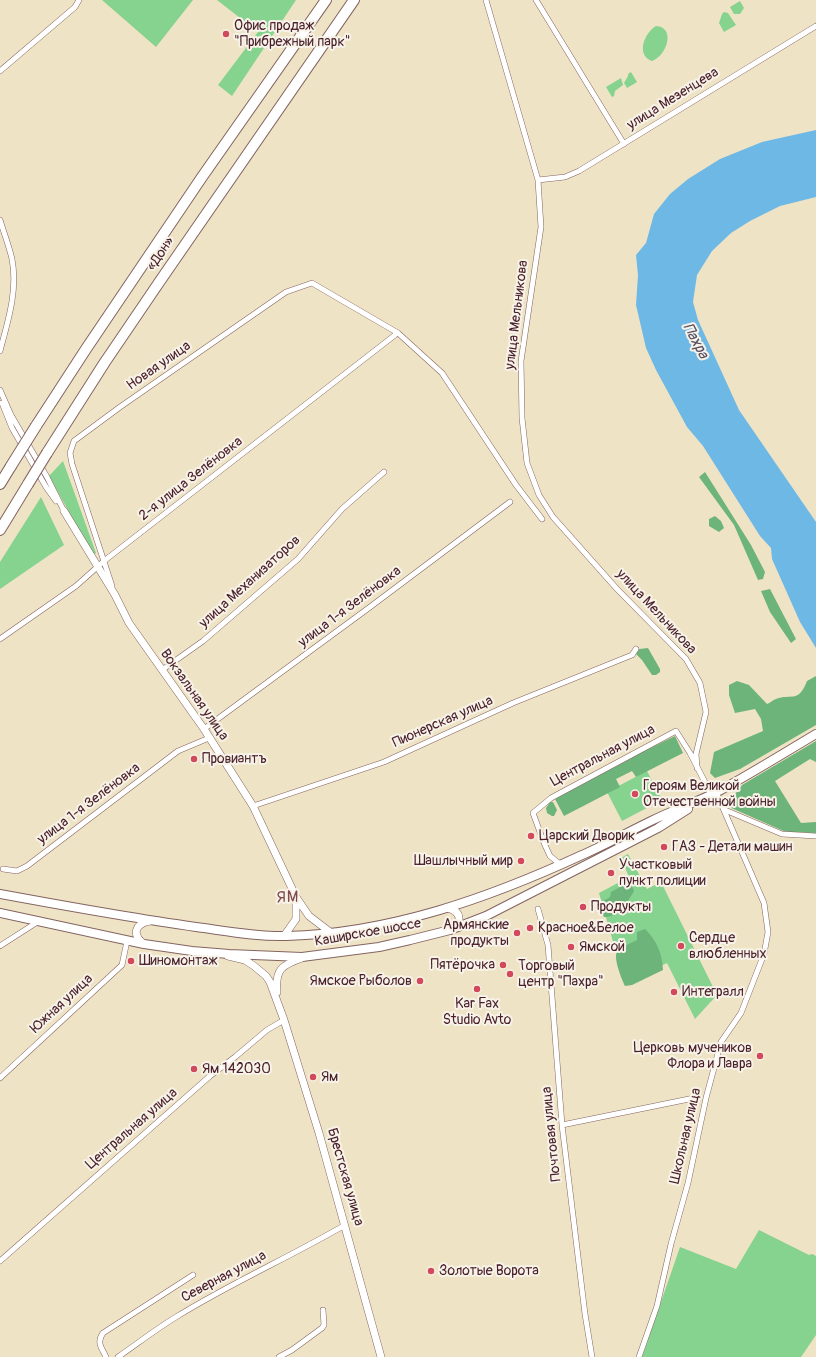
<!DOCTYPE html>
<html>
<head>
<meta charset="utf-8">
<style>
	body { margin:0 }
	canvas { display:block; background:#efe3c5 }
</style>
</head>
<body>
<canvas width="816" height="1357"></canvas>
<script>
const g = document.querySelector('canvas').getContext('2d');
g.lineJoin = 'round';
function fill(path, color) {
  g.fillStyle = color;
  g.fill(path, 'evenodd');
}
function stroke(path, color, width, dash) {
  g.strokeStyle = color;
  g.lineWidth = width;
  g.lineCap = dash ? 'butt' : 'round';
  g.setLineDash(dash || []);
  g.stroke(path);
}
function label(font, color, halo, rows, align = 'center') {
  g.font = font + ' Pangolin,sans-serif';
  g.lineWidth = 4;
  g.setLineDash([]);
  g.textBaseline = 'middle';
  g.strokeStyle = halo;
  g.fillStyle = color;
  for (const [text, x, y, turn = 0] of rows) {
    g.save();
    g.translate(x, y);
    g.rotate((+turn || 0) * Math.PI / 180);
    g.textAlign = isNaN(turn) ? turn : align;
    if (halo) g.strokeText(text, 0, 0);
    g.fillText(text, 0, 0);
    g.restore();
  }
}
fill(new Path2D(`
	M 102,0 L 193,0 L 156,47 Z
	M 217,0 L 296,0 L 232,96 L 218,85 L 258,32 Z
	M 740,1 L 744,8 L 740,14 L 734,14 L 730,7 Z
	M 724,12 L 728,13 L 736,25 L 724,32 L 719,23 L 722,14 Z
	M 656,26 C 676,27 667,56 652,61 C 635,55 645,32 656,26 Z
	M 631,72 L 637,82 L 627,88 L 624,83 L 628,76 L 628,74 Z
	M 621,78 L 623,85 L 615,91 L 614,96 L 612,97 L 606,87 Z
	M 63,461 L 96,553 L 93,555 L 49,476 Z
	M 41,497 L 64,545 L 0,589 L 0,562 Z
	M 647,771 L 662,800 L 622,821 L 607,792 Z
	M 628,854 L 647,889 L 661,882 L 717,995 L 695,1019 L 667,963 L 625,983 L 599,893 L 629,877 L 621,858 Z
	M 759,1230 L 809,1255 L 812,1254 L 816,1256 L 816,1335 L 801,1357 L 642,1357 L 680,1247 L 736,1269 Z`), '#86d28f');
fill(new Path2D(`
	M 705,472 L 751,545 L 765,572 L 763,579 L 758,580 L 734,525 L 699,477 Z
	M 715,516 L 721,521 L 724,528 L 719,532 L 709,526 L 709,519 Z
	M 770,589 L 796,639 L 791,643 L 770,612 L 761,591 Z
	M 648,648 L 660,669 L 660,672 L 656,675 L 652,675 L 642,660 L 636,654 L 639,649 Z
	M 816,676 L 816,725 L 740,769 L 715,778 L 710,773 L 714,752 L 763,731 L 761,719 L 755,709 L 735,713 L 729,695 L 729,685 L 737,681 L 749,685 L 767,704 C 770,703 773,700 776,699 C 791,693 798,704 807,681 Z
	M 675,736 L 683,753 L 636,777 L 632,771 L 616,779 L 620,787 L 564,816 L 555,799 L 640,753 Z
	M 816,741 L 816,762 L 810,759 L 775,781 L 801,823 L 816,822 L 816,833 L 786,832 L 729,807 L 730,801 L 742,785 Z
	M 550,802 L 553,802 L 557,810 L 554,816 L 552,816 L 547,813 L 546,808 Z
	M 628,880 L 630,881 L 634,891 C 628,902 617,918 604,917 L 600,909 L 600,903 L 610,897 L 611,892 L 620,887 Z
	M 645,929 C 657,941 662,953 663,970 L 632,985 L 625,986 C 622,980 613,958 617,952 C 621,947 631,943 637,940 L 637,932 Z`), '#6cb47a');
fill(new Path2D(`
	M 816,130 L 816,197 L 780,206 L 750,221 L 731,233 L 712,251 L 697,275 L 693,302 L 698,320 L 739,410 L 816,522 L 816,648 L 800,622 L 772,559 L 771,548 L 760,536 L 703,446 L 687,427 L 656,370 L 646,348 L 636,305 L 638,275 L 636,255 L 646,243 L 654,214 L 670,194 L 688,179 L 720,159 L 762,142 Z`), '#6eb8e6');
const street = new Path2D(`
	M 486,0 L 538,180 L 541,227 L 521,361 L 522,418 L 527,463 L 539,495 L 553,517 L 617,589 L 686,659 L 700,683 L 706,712 L 696,754 L 697,768
	M 536,0 L 624,144
	M 0,71 L 75,7 L 79,0
	M 538,180 L 565,177 L 579,171 L 816,26
	M 0,220 C 4,233 9,246 12,259 C 18,290 8,321 0,351
	M 0,390 L 11,415 L 47,477 L 64,511
	M 2,403 L 12,428 L 46,487 L 56,501
	M 112,586 L 72,464 L 70,453 L 74,441 L 120,407 L 286,292 L 312,283 L 398,333 L 442,373 L 516,485 L 542,519
	M 0,639 L 76,586 L 104,561 L 395,335
	M 162,670 L 203,641 L 298,559 L 342,509 L 384,472
	M 204,729 L 370,607 L 510,502
	M 253,806 L 384,762 L 513,703 L 632,655 L 636,649
	M 725,810 L 782,834 L 816,836
	M 561,865 L 550,856 L 544,843 L 533,813 L 551,798 L 676,731 L 690,753 L 711,794
	M 3,869 L 17,871 L 27,866 L 178,751 L 209,738
	M 538,909 L 548,945 L 562,1125 L 585,1314 L 592,1357
	M 0,946 L 39,921
	M 0,1078 L 122,965 L 127,941
	M 562,1125 L 694,1098
	M 0,1261 L 210,1076 L 235,1057 L 267,1030 L 284,1020
	M 106,1357 C 102,1348 96,1343 103,1333 L 193,1275
	M 118,1357 C 137,1344 156,1329 176,1317 C 231,1283 290,1257 345,1225
	M 279,1357 L 292,1350 L 322,1328 L 324,1325 L 323,1310
	M 639,1357 L 657,1306 L 671,1244 L 688,1183 L 706,1098 L 721,1042 L 741,1013 L 764,954 L 768,932 L 764,903 L 716,792`);
const secondary = new Path2D(`
	M 64,511 L 115,595 L 129,623 L 204,729 L 253,806 L 296,897 L 309,916 L 330,932
	M 446,908 C 453,909 460,912 459,921 L 452,928
	M 284,936 L 296,919 L 296,898
	M 144,944 C 132,935 134,924 150,921
	M 228,956 L 245,960 L 254,966 L 266,976 L 270,982 L 284,1020 L 319,1133 L 381,1357
	M 277,992 C 275,969 282,965 302,958`);
const primary = new Path2D(`
	M 0,894 C 65,906 131,918 196,927 C 226,931 257,937 287,936 C 390,933 489,898 582,855 C 605,845 628,832 651,821 C 673,810 697,802 719,791 C 752,773 784,753 816,734
	M 0,913 L 144,944 L 192,951 L 229,954 L 302,957 L 379,947 L 410,940 L 450,930 L 486,916 L 658,828 L 688,809`);
const highway = new Path2D(`
	M 36,426 L 86,349 L 202,177 L 326,0
	M 47,453 L 105,362 L 160,281 L 354,0
	M 0,484 L 11,466
	M 0,530 L 28,484`);
stroke(street, '#846461', 6);
stroke(secondary, '#846461', 8);
stroke(primary, '#846461', 10);
stroke(highway, '#846461', 12);
stroke(street, '#fff', 5);
stroke(secondary, '#fff', 7);
stroke(primary, '#fff', 8);
stroke(highway, '#fff', 10);
const highwayBridge = new Path2D(`
	M 11,466 L 36,426
	M 28,484 L 47,453`);
stroke(highwayBridge, '#846461', 12, []);
stroke(highwayBridge, '#fff', 10);
for (const [x, y, r, color] of [
	[226,34,4,"#d1495b"],
	[194,759,4,"#d1495b"],
	[635,794,4,"#d1495b"],
	[531,836,4,"#d1495b"],
	[664,847,4,"#d1495b"],
	[521,861,4,"#d1495b"],
	[611,873,4,"#d1495b"],
	[583,907,4,"#d1495b"],
	[530,928,4,"#d1495b"],
	[517,933,4,"#d1495b"],
	[681,946,4,"#d1495b"],
	[571,947,4,"#d1495b"],
	[131,961,4,"#d1495b"],
	[503,965,4,"#d1495b"],
	[510,974,4,"#d1495b"],
	[420,981,4,"#d1495b"],
	[477,989,4,"#d1495b"],
	[674,992,4,"#d1495b"],
	[760,1056,4,"#d1495b"],
	[194,1069,4,"#d1495b"],
	[313,1077,4,"#d1495b"],
	[431,1271,4,"#d1495b"]
]) {
  const dot = new Path2D();
  dot.arc(x, y, r, 0, 2 * Math.PI);
  g.fillStyle = color;
  g.fill(dot);
  stroke(dot, '#f7f3e8', 1.5);
}
label('14px', '#4a1f2b', '#f7f3e8', [
	["Офис продаж",234,26],
	["\"Прибрежный парк\"",234,42],
	["Провиантъ",202,759],
	["Героям Великой",643,786],
	["Отечественной войны",643,802],
	["Царский Дворик",539,836],
	["ГАЗ - Детали машин",672,847],
	["Шашлычный мир",513,861,"right"],
	["Участковый",619,865],
	["пункт полиции",619,881],
	["Продукты",591,907],
	["Армянские",509,925,"right"],
	["продукты",509,941,"right"],
	["Красное&Белое",538,928],
	["Сердце",689,938],
	["влюбленных",689,954],
	["Ямской",579,947],
	["Шиномонтаж",139,961],
	["Пятёрочка",495,965,"right"],
	["Торговый",518,966],
	["центр \"Пахра\"",518,982],
	["Ямское Рыболов",412,981,"right"],
	["Интегралл",682,992],
	["Kar Fax",477,1004,"center"],
	["Studio Avto",477,1020,"center"],
	["Церковь мучеников",752,1048,"right"],
	["Флора и Лавра",752,1064,"right"],
	["Ям 142030",202,1069],
	["Ям",321,1077],
	["Золотые Ворота",439,1271]
], 'left');
label('14px', '#4a1f2b', '#f7f3e8', [
	["улица Мезенцева",673,99,-32],
	["«Дон»",161,254,-56],
	["улица Мельникова",517,315,-83],
	["Новая улица",159,366,-35],
	["2-я улица Зелёновка",191,479,-38],
	["улица Механизаторов",250,582,-42],
	["улица 1-я Зелёновка",350,607,-37],
	["улица Мельникова",656,612,47],
	["Вокзальная улица",194,695,55],
	["Пионерская улица",443,722,-24],
	["Центральная улица",603,756,-28],
	["улица 1-я Зелёновка",89,804,-37],
	["Каширское шоссе",368,933,-10],
	["Южная улица",62,1004,-43],
	["Центральная улица",132,1129,-41],
	["Почтовая улица",552,1134,-96],
	["Школьная улица",686,1136,-77],
	["Брестская улица",345,1177,74],
	["Северная улица",224,1277,-28]
]);
label('italic 15px', '#554d63', '#f7f3e8', [
	["Пахра",695,341,62]
]);
g.letterSpacing = '1px';
label('16px', '#804a4c', '#f7f3e8', [
	["ЯМ",288,898]
]);
g.letterSpacing = '0px';
</script>
</body>
</html>
